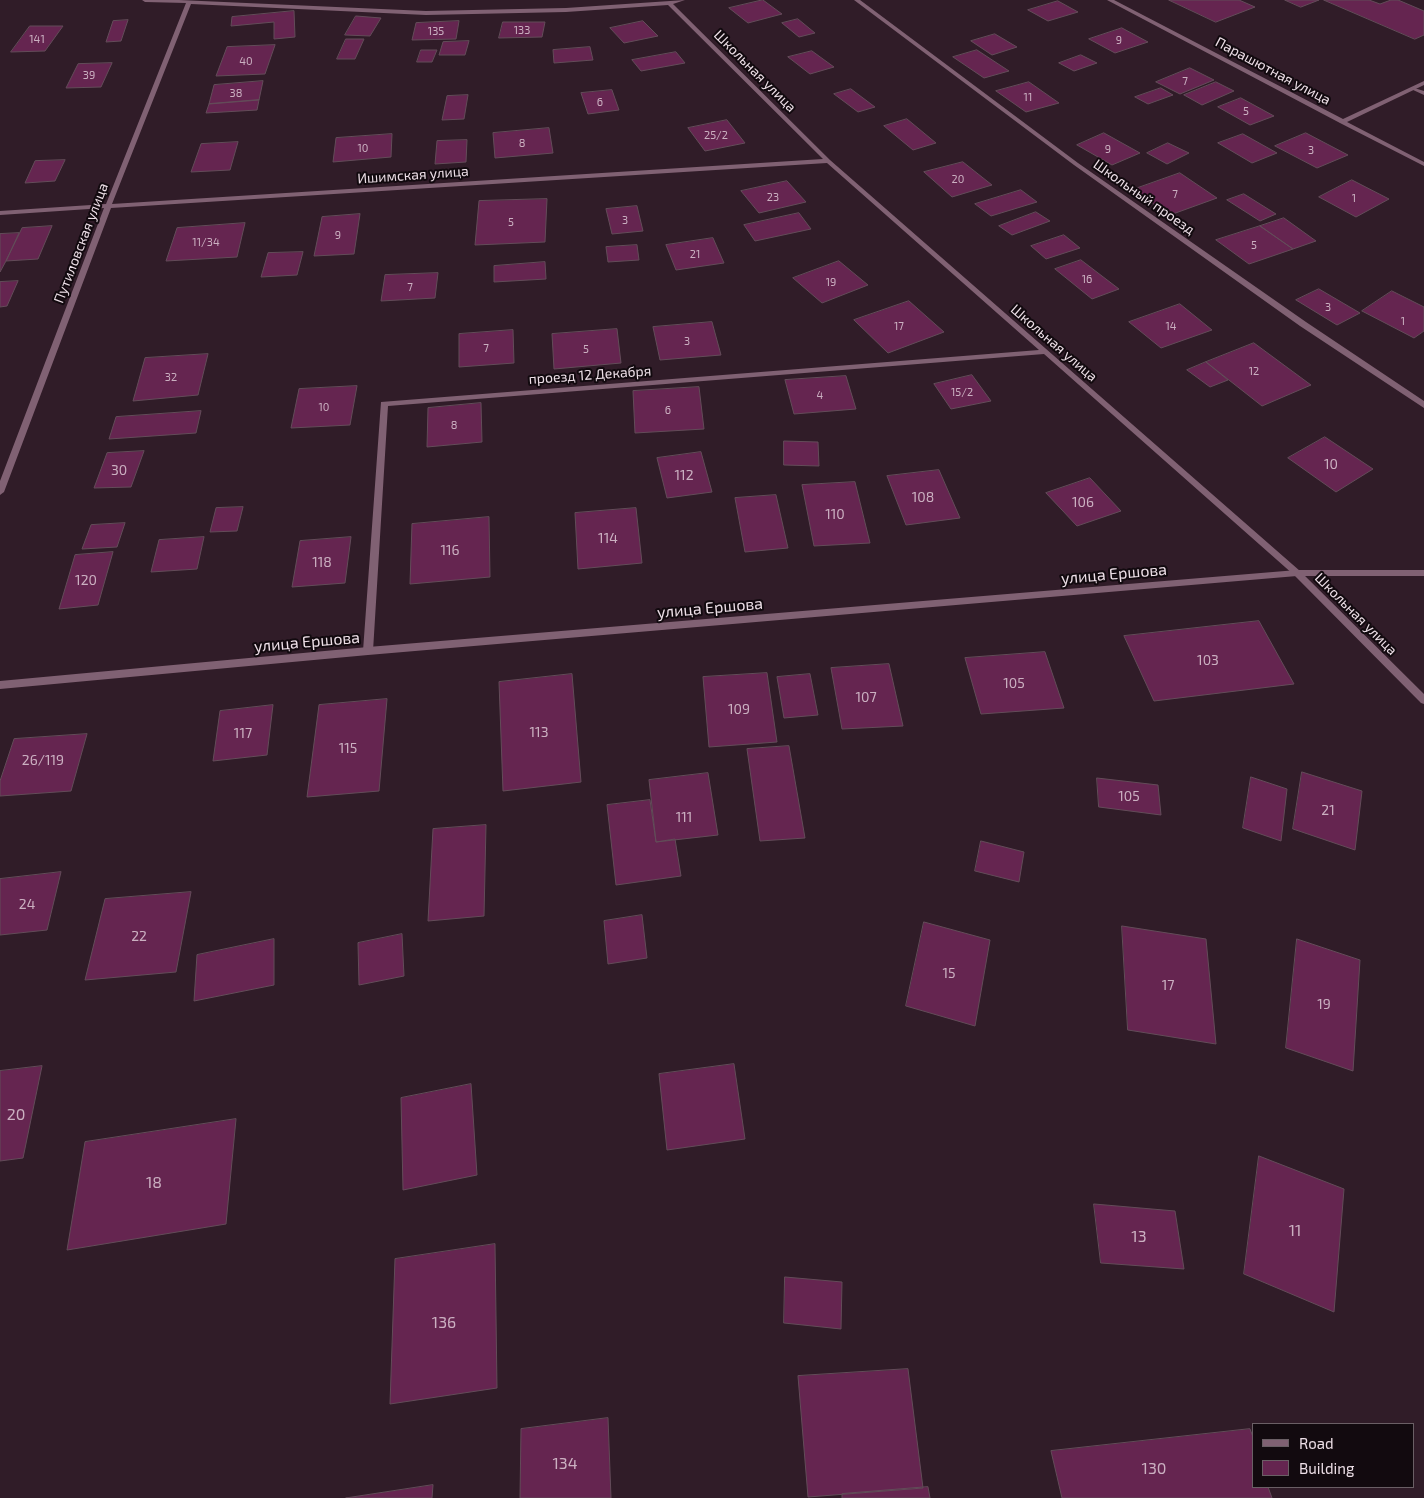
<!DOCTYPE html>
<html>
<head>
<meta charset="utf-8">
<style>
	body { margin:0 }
	#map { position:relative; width:1424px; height:1498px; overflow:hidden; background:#301c28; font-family:"Exo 2",sans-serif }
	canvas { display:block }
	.legend { position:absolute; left:1252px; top:1423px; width:162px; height:65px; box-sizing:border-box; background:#120a0f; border:1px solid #6a5f65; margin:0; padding:6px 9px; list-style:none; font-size:15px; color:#eddfe7 }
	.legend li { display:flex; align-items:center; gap:10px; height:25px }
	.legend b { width:25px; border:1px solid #6a5f65 }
</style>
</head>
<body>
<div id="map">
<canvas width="1424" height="1498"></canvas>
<ul class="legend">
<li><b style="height:6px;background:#806173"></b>Road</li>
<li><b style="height:14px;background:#652550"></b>Building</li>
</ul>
</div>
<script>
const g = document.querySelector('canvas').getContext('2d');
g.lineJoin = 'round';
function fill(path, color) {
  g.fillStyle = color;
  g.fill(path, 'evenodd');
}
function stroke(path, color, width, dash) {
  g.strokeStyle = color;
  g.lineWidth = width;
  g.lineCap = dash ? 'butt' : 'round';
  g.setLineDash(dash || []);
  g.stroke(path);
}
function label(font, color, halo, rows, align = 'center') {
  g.font = font + ' "Exo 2",sans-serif';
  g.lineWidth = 4;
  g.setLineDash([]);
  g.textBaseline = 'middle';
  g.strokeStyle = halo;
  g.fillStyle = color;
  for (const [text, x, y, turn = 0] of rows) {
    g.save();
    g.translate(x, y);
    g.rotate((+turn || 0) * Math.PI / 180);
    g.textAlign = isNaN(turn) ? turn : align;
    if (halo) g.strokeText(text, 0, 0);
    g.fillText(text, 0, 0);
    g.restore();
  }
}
const building = new Path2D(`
	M 763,0 L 782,14 L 748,23 L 729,8 Z
	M 1169,0 L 1239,0 L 1255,7 L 1216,22 Z
	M 1285,0 L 1319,0 L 1301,7 Z
	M 1324,0 L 1369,0 L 1380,4 L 1391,0 L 1398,0 L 1424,11 L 1424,35 L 1415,39 Z
	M 1058,1 L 1078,12 L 1048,21 L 1028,10 Z
	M 294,11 L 295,37 L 274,39 L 274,22 L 231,26 L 232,17 Z
	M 356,16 L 381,18 L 370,36 L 345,35 Z
	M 798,19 L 815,33 L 799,37 L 782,23 Z
	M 128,20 L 121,41 L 106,42 L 113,21 Z
	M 459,21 L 456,39 L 412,40 L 416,23 Z
	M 643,21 L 658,36 L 624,43 L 610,28 Z
	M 503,22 L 545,22 L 542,37 L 499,38 Z
	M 30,26 L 63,26 L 45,51 L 11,52 Z
	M 1122,28 L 1148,42 L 1115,53 L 1089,39 Z
	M 995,34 L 1017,47 L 992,55 L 971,41 Z
	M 346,39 L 364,39 L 355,59 L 337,59 Z
	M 469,41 L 465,55 L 439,55 L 443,42 Z
	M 275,45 L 265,74 L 216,76 L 227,47 Z
	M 590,47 L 593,60 L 554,63 L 553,50 Z
	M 421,50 L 437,50 L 432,62 L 417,62 Z
	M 977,50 L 1009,71 L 984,78 L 953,57 Z
	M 812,51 L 834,67 L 810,74 L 788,57 Z
	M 676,52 L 685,63 L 641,71 L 632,60 Z
	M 1081,55 L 1097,63 L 1074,71 L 1059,63 Z
	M 112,63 L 101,87 L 66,88 L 78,64 Z
	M 1190,68 L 1214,80 L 1180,94 L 1156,82 Z
	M 263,81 L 259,100 L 209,104 L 214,85 Z
	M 1029,82 L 1059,103 L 1026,112 L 996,91 Z
	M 1216,82 L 1234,91 L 1202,105 L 1184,95 Z
	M 1161,88 L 1173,95 L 1148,104 L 1135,97 Z
	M 851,89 L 875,107 L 858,112 L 834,94 Z
	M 612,90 L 619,110 L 588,114 L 581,93 Z
	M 468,95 L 464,119 L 442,120 L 447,96 Z
	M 1241,98 L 1274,116 L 1250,125 L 1218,107 Z
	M 259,100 L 257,110 L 206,113 L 209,104 Z
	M 907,119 L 936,143 L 913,150 L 884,126 Z
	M 727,120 L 745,143 L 705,151 L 688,128 Z
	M 549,128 L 553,153 L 495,158 L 493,133 Z
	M 1104,133 L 1140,153 L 1112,165 L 1077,145 Z
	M 1306,133 L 1348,155 L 1317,168 L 1275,146 Z
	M 392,134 L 391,157 L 333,162 L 336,138 Z
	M 1243,134 L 1277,153 L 1252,163 L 1218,143 Z
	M 467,140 L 466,162 L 435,164 L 437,141 Z
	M 238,142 L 230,170 L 191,172 L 201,144 Z
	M 1168,143 L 1189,153 L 1167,164 L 1147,153 Z
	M 65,160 L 55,181 L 25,183 L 35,161 Z
	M 963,162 L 992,185 L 952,197 L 924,172 Z
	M 1180,173 L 1217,198 L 1170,215 L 1132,190 Z
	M 1352,180 L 1389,199 L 1356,217 L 1319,197 Z
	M 787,181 L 806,202 L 759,213 L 741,191 Z
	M 1021,190 L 1037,202 L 991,216 L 975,204 Z
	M 1244,194 L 1276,214 L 1260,221 L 1227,200 Z
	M 547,199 L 545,242 L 475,245 L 479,201 Z
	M 637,206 L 643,231 L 612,234 L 606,209 Z
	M 1036,212 L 1050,221 L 1012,235 L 999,226 Z
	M 799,213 L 811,229 L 755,241 L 744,225 Z
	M 360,214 L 354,254 L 314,256 L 322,217 Z
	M 1284,218 L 1316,241 L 1293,249 L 1260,226 Z
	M 245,223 L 237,257 L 166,261 L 177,228 Z
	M 52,226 L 38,259 L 6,261 L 22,228 Z
	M 1260,226 L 1293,249 L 1249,264 L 1216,240 Z
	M 19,233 L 6,261 L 0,272 L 0,234 Z
	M 1064,235 L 1080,248 L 1046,259 L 1031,246 Z
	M 713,238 L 724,263 L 676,270 L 666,245 Z
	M 637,245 L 639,260 L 608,262 L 606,247 Z
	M 303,252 L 297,275 L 261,277 L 268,253 Z
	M 1081,260 L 1119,289 L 1092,299 L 1055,269 Z
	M 839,261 L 868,285 L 822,303 L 793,278 Z
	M 545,262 L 546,279 L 494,282 L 494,266 Z
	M 438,273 L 435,298 L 381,301 L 385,275 Z
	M 18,281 L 7,306 L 0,307 L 0,282 Z
	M 1319,289 L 1360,313 L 1337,325 L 1296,300 Z
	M 1392,291 L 1424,307 L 1424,331 L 1414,338 L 1362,311 Z
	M 909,301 L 944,332 L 888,353 L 854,320 Z
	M 1180,304 L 1212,330 L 1161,348 L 1129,322 Z
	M 712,322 L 721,355 L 660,360 L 653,327 Z
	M 617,329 L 621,363 L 554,369 L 552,334 Z
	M 513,330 L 514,363 L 459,367 L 459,334 Z
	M 1254,343 L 1311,385 L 1262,406 L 1206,362 Z
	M 208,354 L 198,395 L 133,401 L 145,358 Z
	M 1206,362 L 1228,380 L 1210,387 L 1187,370 Z
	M 972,375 L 991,401 L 951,409 L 934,384 Z
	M 846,376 L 856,409 L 794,414 L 785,380 Z
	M 357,386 L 350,425 L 291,428 L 299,389 Z
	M 699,387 L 704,429 L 635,433 L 633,391 Z
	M 481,403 L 482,442 L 427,447 L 428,408 Z
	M 201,411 L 196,433 L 109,439 L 116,417 Z
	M 1325,437 L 1373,469 L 1336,492 L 1288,458 Z
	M 784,441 L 818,442 L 819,466 L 784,465 Z
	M 144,451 L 131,487 L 94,488 L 107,453 Z
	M 701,452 L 712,492 L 667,498 L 657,458 Z
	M 939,470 L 960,518 L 906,525 L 887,476 Z
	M 1090,478 L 1121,511 L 1077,526 L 1046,493 Z
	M 855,482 L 870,543 L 814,546 L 802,485 Z
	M 776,495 L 788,548 L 745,552 L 735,498 Z
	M 243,507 L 237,531 L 210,532 L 216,508 Z
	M 636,508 L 642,563 L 578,569 L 575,513 Z
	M 489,517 L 490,577 L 410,584 L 412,524 Z
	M 125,523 L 117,547 L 82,549 L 91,525 Z
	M 204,537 L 197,569 L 151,572 L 159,540 Z
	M 351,537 L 345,583 L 292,587 L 300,541 Z
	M 113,552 L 98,605 L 59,609 L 75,555 Z
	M 1259,621 L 1294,684 L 1154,701 L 1124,636 Z
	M 1045,652 L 1064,708 L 981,714 L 965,658 Z
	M 889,664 L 903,726 L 842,729 L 831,668 Z
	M 767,673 L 777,742 L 709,747 L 703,677 Z
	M 572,674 L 581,782 L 503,791 L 499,682 Z
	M 810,674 L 818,715 L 784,718 L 777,677 Z
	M 387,699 L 379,791 L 307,797 L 319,705 Z
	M 273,705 L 267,755 L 213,761 L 220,711 Z
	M 87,734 L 71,791 L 0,796 L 0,781 L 14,739 Z
	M 789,746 L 805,838 L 760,841 L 747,749 Z
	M 1302,772 L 1362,791 L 1355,850 L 1293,829 Z
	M 708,773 L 718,835 L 656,842 L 649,780 Z
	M 1251,777 L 1287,789 L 1281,841 L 1243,828 Z
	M 1097,778 L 1158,785 L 1161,815 L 1099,807 Z
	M 650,800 L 656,842 L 675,839 L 681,876 L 616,885 L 607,805 Z
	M 486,825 L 484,916 L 428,921 L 433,829 Z
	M 981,841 L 1024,852 L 1019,882 L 975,871 Z
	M 61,872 L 47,930 L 0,935 L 0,879 Z
	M 191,892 L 176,972 L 85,980 L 105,899 Z
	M 642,915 L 647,958 L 608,964 L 604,921 Z
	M 924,922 L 990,940 L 975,1026 L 906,1006 Z
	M 1122,926 L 1206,939 L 1216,1044 L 1128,1030 Z
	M 402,934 L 404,976 L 359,985 L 358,943 Z
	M 274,939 L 274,985 L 194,1001 L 197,955 Z
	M 1297,939 L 1360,960 L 1353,1071 L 1286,1048 Z
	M 734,1064 L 745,1139 L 667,1150 L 659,1074 Z
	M 42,1066 L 23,1158 L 0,1161 L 0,1071 Z
	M 471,1084 L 477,1175 L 403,1190 L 401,1098 Z
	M 236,1119 L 226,1224 L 67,1250 L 85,1142 Z
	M 1259,1156 L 1344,1189 L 1334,1312 L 1244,1274 Z
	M 1094,1204 L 1175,1211 L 1184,1269 L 1101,1263 Z
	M 495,1244 L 497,1388 L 390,1404 L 395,1259 Z
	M 785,1277 L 842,1282 L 841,1329 L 784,1323 Z
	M 908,1369 L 923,1488 L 808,1497 L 798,1376 Z
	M 608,1418 L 611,1498 L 520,1498 L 521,1429 Z
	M 1250,1429 L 1253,1437 L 1253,1487 L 1268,1487 L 1272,1498 L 1062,1498 L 1051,1451 Z
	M 433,1485 L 432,1498 L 346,1498 Z
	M 928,1487 L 930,1498 L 842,1498 L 842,1494 Z`);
fill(building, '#652550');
stroke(building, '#634c59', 1);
fill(new Path2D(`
	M 1411,87 L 1424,91 L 1424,95 L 1411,89 Z`), '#806173');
fill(new Path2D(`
	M 142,0 L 179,0 L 426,11 L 566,8 L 685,0 L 673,4 L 830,160 L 1300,571 L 1424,694 L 1424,704 L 1421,703 L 1294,575 L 1044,354 L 388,406 L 373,651 L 371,654 L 365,654 L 363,651 L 381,402 L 1039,350 L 827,163 L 111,208 L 4,492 L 0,495 L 0,481 L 104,208 L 0,215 L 0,211 L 106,204 L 186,3 L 145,2 ZM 191,4 L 426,15 L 566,12 L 668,5 L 823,159 L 112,204 Z
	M 854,0 L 860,0 L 1078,163 L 1306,322 L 1424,401 L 1424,408 L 1300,326 L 1074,165 Z
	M 1107,0 L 1114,0 L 1343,119 L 1424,81 L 1424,85 L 1347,122 L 1424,162 L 1424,166 L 1340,123 Z`), '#806173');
fill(new Path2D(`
	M 1297,570 L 1424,570 L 1424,576 L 1297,576 L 368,655 L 0,689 L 0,681 L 368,647 Z`), '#806173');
label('11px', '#cbb0c1', null, [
	["133",522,30],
	["135",436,31],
	["141",37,39],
	["9",1119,40],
	["40",246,61],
	["39",89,75],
	["7",1185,81],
	["38",236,93],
	["11",1028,97],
	["6",600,102],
	["5",1246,111],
	["25/2",716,135],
	["8",522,143],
	["10",363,148],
	["9",1108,149],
	["3",1311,150],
	["20",958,179],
	["7",1175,194],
	["23",773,197],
	["1",1354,198],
	["3",625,220],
	["5",511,222],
	["9",338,235],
	["11/34",206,242],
	["5",1254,245],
	["21",695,254],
	["16",1087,279],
	["19",831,282],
	["7",410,287],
	["3",1328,307],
	["1",1403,321],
	["17",899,326],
	["14",1171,326],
	["3",687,341],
	["7",486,348],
	["5",586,349],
	["12",1254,371],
	["32",171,377],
	["15/2",962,392],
	["4",820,395],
	["10",324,407],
	["6",668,410],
	["8",454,425]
]);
label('14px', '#eddfe7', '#120a0f', [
	["Школьная улица",755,71,45],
	["Парашютная улица",1273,71,28],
	["Ишимская улица",413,175,-4],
	["Школьный проезд",1144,197,35],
	["Путиловская улица",81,243,-69],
	["Школьная улица",1054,343,41],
	["проезд 12 Декабря",590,375,-4],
	["Школьная улица",1356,614,45]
]);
label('14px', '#cbb0c1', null, [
	["10",1331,464],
	["30",119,470],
	["112",684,475],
	["108",923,497],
	["106",1083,502],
	["110",835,514],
	["114",608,538],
	["116",450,550],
	["118",322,562],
	["120",86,580],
	["103",1208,660],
	["105",1014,683],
	["107",866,697],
	["109",739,709],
	["113",539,732],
	["117",243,733],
	["115",348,748],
	["26/119",43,760],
	["105",1129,796],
	["21",1328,810],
	["111",684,817],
	["24",27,904],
	["22",139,936],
	["15",949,973],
	["17",1168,985],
	["19",1324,1004]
]);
label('16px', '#eddfe7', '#120a0f', [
	["улица Ершова",1114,574,-5],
	["улица Ершова",710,608,-5],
	["улица Ершова",307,642,-5]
]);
label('16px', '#cbb0c1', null, [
	["20",16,1115],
	["18",154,1183],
	["11",1295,1231],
	["13",1139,1237],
	["136",444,1323],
	["134",565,1464],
	["130",1154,1469]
]);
</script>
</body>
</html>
